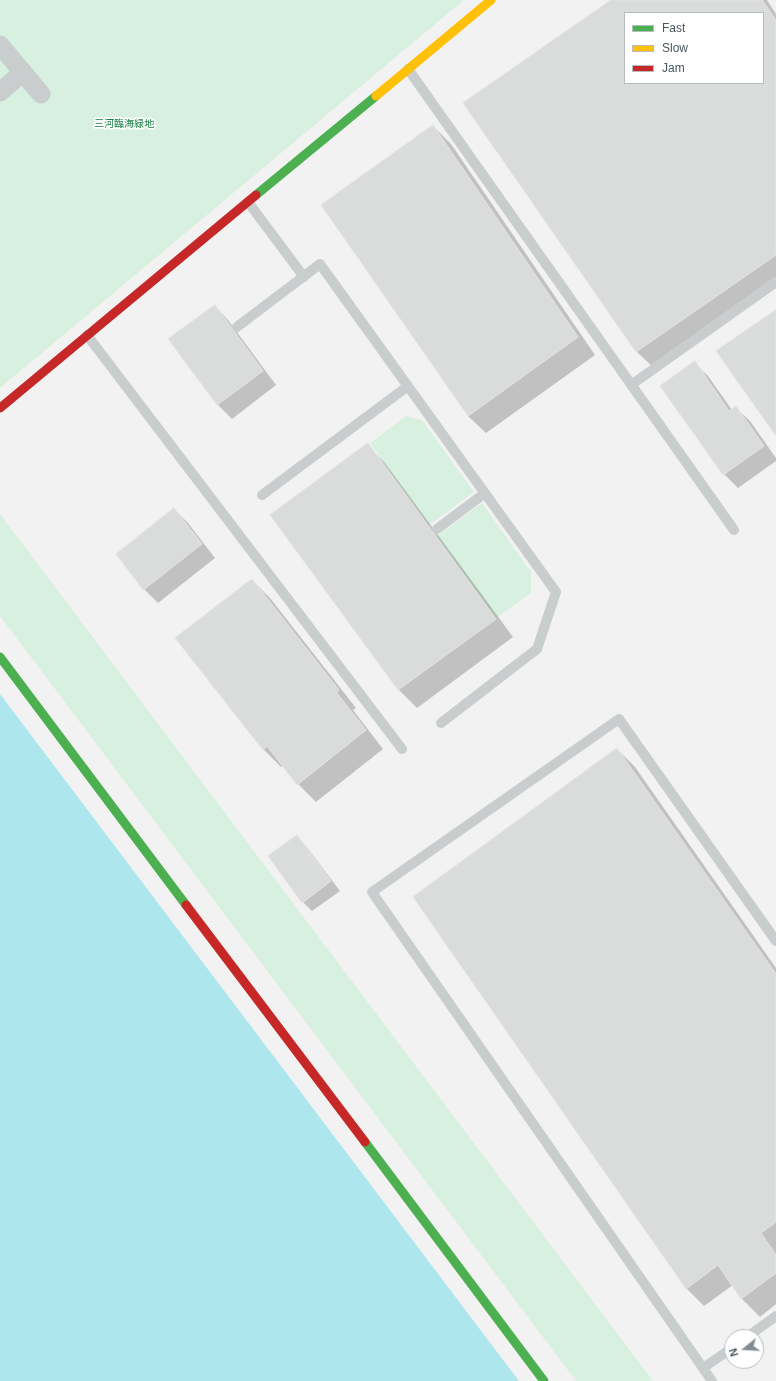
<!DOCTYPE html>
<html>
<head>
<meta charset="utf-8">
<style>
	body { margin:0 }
	#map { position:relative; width:776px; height:1381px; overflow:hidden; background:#f3f2f2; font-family:Helvetica,sans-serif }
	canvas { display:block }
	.legend { position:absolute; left:624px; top:12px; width:140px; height:72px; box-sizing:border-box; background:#fff; border:1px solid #b6bcbf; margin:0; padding:5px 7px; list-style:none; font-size:12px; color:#49575f }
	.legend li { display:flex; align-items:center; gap:8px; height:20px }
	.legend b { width:20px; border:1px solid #b6bcbf }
	.north { position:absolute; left:724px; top:1329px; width:40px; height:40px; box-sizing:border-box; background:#fff; border:1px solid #b6bcbf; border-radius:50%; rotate:252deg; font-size:11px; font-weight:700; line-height:16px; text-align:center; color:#49575f }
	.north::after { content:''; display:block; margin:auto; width:14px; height:18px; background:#848d92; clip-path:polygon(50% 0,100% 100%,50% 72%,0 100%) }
</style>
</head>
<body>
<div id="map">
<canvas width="776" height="1381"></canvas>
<ul class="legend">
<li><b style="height:5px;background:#4caf50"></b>Fast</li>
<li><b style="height:5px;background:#ffc107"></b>Slow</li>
<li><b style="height:5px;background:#c62828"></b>Jam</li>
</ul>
<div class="north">N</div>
</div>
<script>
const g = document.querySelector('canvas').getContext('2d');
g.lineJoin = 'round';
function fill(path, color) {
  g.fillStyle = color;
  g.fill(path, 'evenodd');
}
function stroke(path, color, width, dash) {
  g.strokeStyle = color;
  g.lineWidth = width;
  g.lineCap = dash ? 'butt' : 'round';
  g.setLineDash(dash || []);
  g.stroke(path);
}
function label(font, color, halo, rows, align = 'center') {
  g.font = font + ' Helvetica,"Noto Sans JP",sans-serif';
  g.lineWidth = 3;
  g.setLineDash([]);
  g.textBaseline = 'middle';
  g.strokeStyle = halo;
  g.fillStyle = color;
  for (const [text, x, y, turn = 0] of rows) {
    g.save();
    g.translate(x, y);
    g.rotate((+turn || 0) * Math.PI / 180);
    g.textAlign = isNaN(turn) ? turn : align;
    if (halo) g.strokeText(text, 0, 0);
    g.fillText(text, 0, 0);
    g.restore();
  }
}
fill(new Path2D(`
	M 0,0 L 464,0 L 0,388 Z
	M 406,416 L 422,420 L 474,492 L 429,525 L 370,443 Z
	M 482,503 L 531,572 L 531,593 L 496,618 L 437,536 Z
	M 0,514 L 653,1381 L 576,1381 L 0,616 Z`), '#d8f0df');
fill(new Path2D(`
	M 0,694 L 519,1381 L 0,1381 Z`), '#aee6ed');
fill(new Path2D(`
	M 612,0 L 767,0 L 776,14 L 776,286 L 655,369 L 637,352 L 465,103 ZM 625,13 L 763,13 L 763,83 L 625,83 Z
	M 433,126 L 451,144 L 595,355 L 486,433 L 468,416 Z
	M 215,306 L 228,320 L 276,385 L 232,419 L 218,405 L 170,340 Z
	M 694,363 L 708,376 L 732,410 L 736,408 L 750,421 L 776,458 L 776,461 L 738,488 L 724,474 L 662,386 Z
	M 367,445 L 385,463 L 513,637 L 417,708 L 399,690 L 272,515 Z
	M 174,509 L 188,523 L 215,558 L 158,603 L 144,589 Z
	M 252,580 L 270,598 L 356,708 L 353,710 L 383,749 L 316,802 L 298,784 L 283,766 L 281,767 L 263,749 Z
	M 617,749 L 635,767 L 776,968 L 776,1304 L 760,1317 L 742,1299 L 733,1285 L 704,1306 L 686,1288 Z
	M 297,836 L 306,846 L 340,891 L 312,911 L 303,902 Z`), '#0003');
const building = new Path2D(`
	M 611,0 L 762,0 L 776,20 L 776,255 L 636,352 L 463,103 ZM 625,13 L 763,13 L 763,83 L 625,83 Z
	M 433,125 L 578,337 L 468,416 L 321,205 Z
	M 215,305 L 263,371 L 217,405 L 168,339 Z
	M 776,310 L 776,436 L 716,351 Z
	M 695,361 L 729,411 L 736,406 L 764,446 L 723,475 L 660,386 Z
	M 368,443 L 496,619 L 398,690 L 270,515 Z
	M 174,508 L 202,544 L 143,590 L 116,554 Z
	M 252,579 L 339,690 L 336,692 L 366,730 L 297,785 L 267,746 L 263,750 L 175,638 Z
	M 617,748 L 776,974 L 776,1222 L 761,1233 L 776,1255 L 776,1273 L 741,1299 L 718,1265 L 686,1289 L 413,897 Z
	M 297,835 L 331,881 L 302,903 L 268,856 Z`);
fill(building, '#dadbdb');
stroke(building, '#e4e4e5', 1);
stroke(new Path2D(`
	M 408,69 L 734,530
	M 248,202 L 304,277
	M 237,327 L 320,264 L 556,592 L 537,649 L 441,723
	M 87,335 L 402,749
	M 631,385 L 776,282
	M 262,495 L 408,386
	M 437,529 L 485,493
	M 747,1337 L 776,1316
	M 703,1368 L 732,1348
	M 712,1381 L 372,892 L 619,719 L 776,941`), '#c9cdce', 10);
stroke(new Path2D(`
	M 0,45 L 41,94
	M 0,92 L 23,72`), '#c9cdce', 19);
stroke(new Path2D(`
	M 256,195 L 376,96
	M 0,657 L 186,905
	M 365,1142 L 544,1381`), '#4caf50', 9);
stroke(new Path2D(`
	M 376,96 L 491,0`), '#ffc107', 9);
stroke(new Path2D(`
	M 0,408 L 256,195
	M 186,905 L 365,1142`), '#c62828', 9);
label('10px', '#1a8043', '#fff', [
	["三河臨海緑地",124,124]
]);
</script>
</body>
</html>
